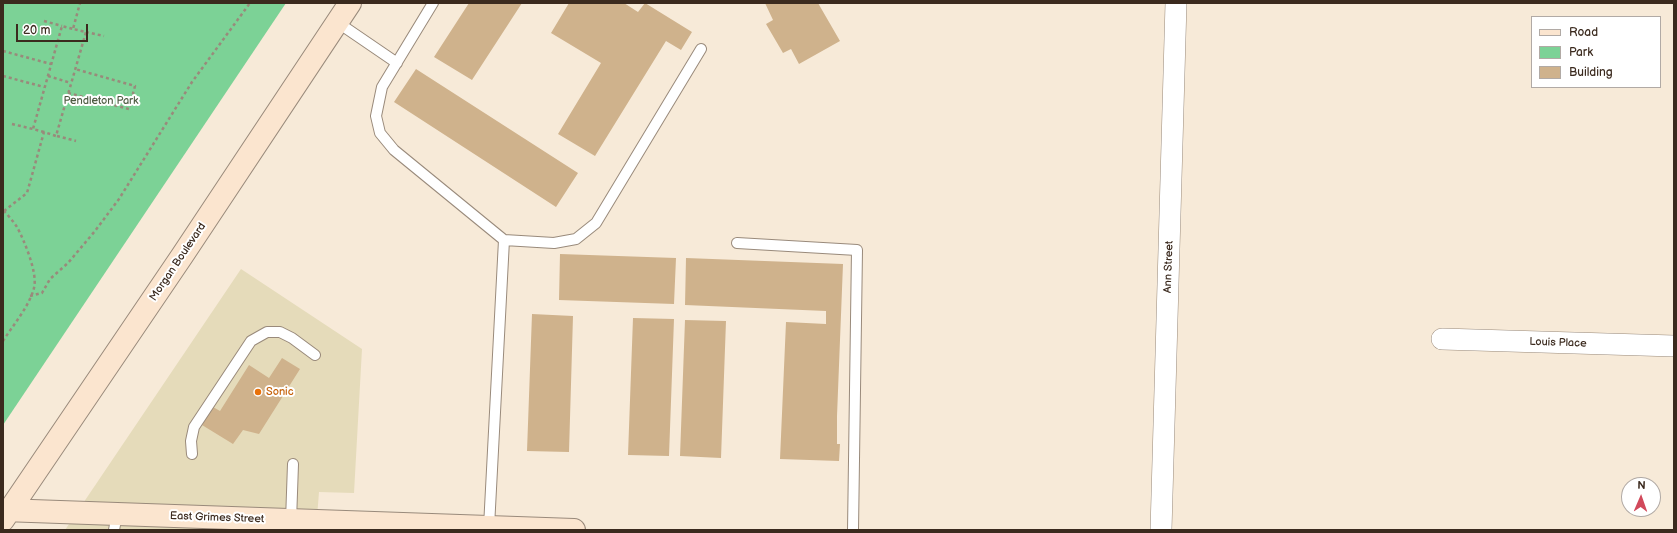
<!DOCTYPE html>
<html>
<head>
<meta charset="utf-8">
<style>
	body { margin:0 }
	#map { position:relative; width:1677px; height:533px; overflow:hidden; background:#f7ead8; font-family:"Balsamiq Sans",sans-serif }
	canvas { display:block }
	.frame { position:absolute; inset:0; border:4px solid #3b2a1e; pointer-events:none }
	.legend { position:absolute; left:1531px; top:16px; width:130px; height:72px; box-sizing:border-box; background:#fff; border:1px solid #b1aaa5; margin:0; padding:5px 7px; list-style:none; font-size:12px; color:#3b2a1e }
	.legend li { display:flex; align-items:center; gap:8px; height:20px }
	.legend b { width:20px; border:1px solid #b1aaa5 }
	.north { position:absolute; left:1621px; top:477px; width:40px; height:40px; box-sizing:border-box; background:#fff; border:1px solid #b1aaa5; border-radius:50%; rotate:2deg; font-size:11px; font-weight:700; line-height:16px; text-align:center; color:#3b2a1e }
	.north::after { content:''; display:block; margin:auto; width:14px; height:18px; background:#d1495b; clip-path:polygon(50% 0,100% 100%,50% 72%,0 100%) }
	.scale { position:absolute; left:16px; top:24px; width:72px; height:18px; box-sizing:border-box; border:2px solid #3b2a1e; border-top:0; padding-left:5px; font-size:12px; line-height:14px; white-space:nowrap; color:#3b2a1e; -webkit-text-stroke:3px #fff; paint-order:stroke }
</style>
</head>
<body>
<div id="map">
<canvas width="1677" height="533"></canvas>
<div class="frame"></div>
<ul class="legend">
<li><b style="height:5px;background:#fbe5cf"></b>Road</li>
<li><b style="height:11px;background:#7cd296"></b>Park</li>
<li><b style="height:11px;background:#cfb28c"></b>Building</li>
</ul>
<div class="north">N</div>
<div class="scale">20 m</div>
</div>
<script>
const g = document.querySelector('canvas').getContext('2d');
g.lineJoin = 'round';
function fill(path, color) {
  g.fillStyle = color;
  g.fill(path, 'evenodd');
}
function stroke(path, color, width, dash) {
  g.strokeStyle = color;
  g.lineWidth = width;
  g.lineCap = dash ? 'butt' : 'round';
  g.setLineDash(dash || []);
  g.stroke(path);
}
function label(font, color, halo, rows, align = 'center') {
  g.font = font + ' "Balsamiq Sans",sans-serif';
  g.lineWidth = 4;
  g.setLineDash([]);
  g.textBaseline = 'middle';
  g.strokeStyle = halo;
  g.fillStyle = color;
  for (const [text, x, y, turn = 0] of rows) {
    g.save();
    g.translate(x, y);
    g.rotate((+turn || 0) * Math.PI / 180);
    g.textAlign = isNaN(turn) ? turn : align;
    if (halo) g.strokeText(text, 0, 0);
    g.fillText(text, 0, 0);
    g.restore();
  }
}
fill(new Path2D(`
	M 241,269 L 362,349 L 354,493 L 319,492 L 316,530 L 65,530 Z`), '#e5dbba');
fill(new Path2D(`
	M 3,3 L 286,3 L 3,425 Z`), '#7cd296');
fill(new Path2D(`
	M 469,3 L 522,3 L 472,80 L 434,57 Z
	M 569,3 L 624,3 L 638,12 L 645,3 L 692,32 L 681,50 L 666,41 L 595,156 L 558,134 L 601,63 L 551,33 Z
	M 765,3 L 818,3 L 840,41 L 799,64 L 791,49 L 783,53 L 766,24 L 773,20 Z
	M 416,69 L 578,173 L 556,207 L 394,102 Z
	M 560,254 L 676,258 L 674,304 L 559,300 Z
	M 686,258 L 843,264 L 837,416 L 837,444 L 840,444 L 839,461 L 780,459 L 786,322 L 826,324 L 826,311 L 685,305 Z
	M 532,314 L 573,316 L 569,452 L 527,451 Z
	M 633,318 L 674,319 L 669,456 L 628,455 Z
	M 685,320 L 726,321 L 721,458 L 680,456 Z
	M 282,358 L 300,369 L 259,434 L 243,430 L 233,444 L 202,425 L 213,407 L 220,411 L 249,365 L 269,378 Z`), '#cfb28c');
const lane = new Path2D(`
	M 433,3 L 382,87 L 376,116 L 380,133 L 394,150 L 504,240 L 554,243 L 576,239 L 596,223 L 701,49
	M 337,22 L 397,63
	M 737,243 L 857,250 L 853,530
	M 192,454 L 191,441 L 194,427 L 251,341 L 267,332 L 280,332 L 292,338 L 315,355
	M 291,521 L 293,464
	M 489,527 L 504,240
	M 114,530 L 117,514`);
const street = new Path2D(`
	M 1442,339 L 1674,346
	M 1161,530 L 1176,3`);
const secondary = new Path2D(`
	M 3,510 L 574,530
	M 3,520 L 182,256 L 350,3`);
stroke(lane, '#998a7b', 12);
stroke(street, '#998a7b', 22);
stroke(secondary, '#998a7b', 24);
stroke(new Path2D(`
	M 44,21 L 62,26
	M 86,32 L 104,36
	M 3,51 L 51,64
	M 3,76 L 44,87
	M 48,76 L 71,83
	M 68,93 L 129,109 L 135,86 L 75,69
	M 12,124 L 33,129
	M 44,132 L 33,129 L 62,26 L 73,29
	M 57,136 L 76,141
	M 4,211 L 27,193 L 44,132 L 56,136 L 86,32 L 73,29 L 80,3
	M 30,296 L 42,293 L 50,279 L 68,263 L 95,231 L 119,199 L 192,82 L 250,3
	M 3,341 C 13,325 29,307 34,288 C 38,273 24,240 17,227 C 13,221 8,215 3,210`), '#998a7b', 2.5, [3, 3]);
stroke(lane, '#fff', 10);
stroke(street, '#fff', 21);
stroke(secondary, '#fbe5cf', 22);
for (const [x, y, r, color] of [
	[258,392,4,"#e8710a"]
]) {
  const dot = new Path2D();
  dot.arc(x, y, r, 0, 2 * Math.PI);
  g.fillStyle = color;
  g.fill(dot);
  stroke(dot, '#fff', 1.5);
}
label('11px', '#4e5c42', '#fff', [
	["Pendleton Park",101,101]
]);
label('11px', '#3b2a1e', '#fff', [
	["Morgan Boulevard",178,262,-56],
	["Ann Street",1169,267,-88],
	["Louis Place",1558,343,2],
	["East Grimes Street",217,518,2]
]);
label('11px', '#c56008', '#fff', [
	["Sonic",266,392]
], 'left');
</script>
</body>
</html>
